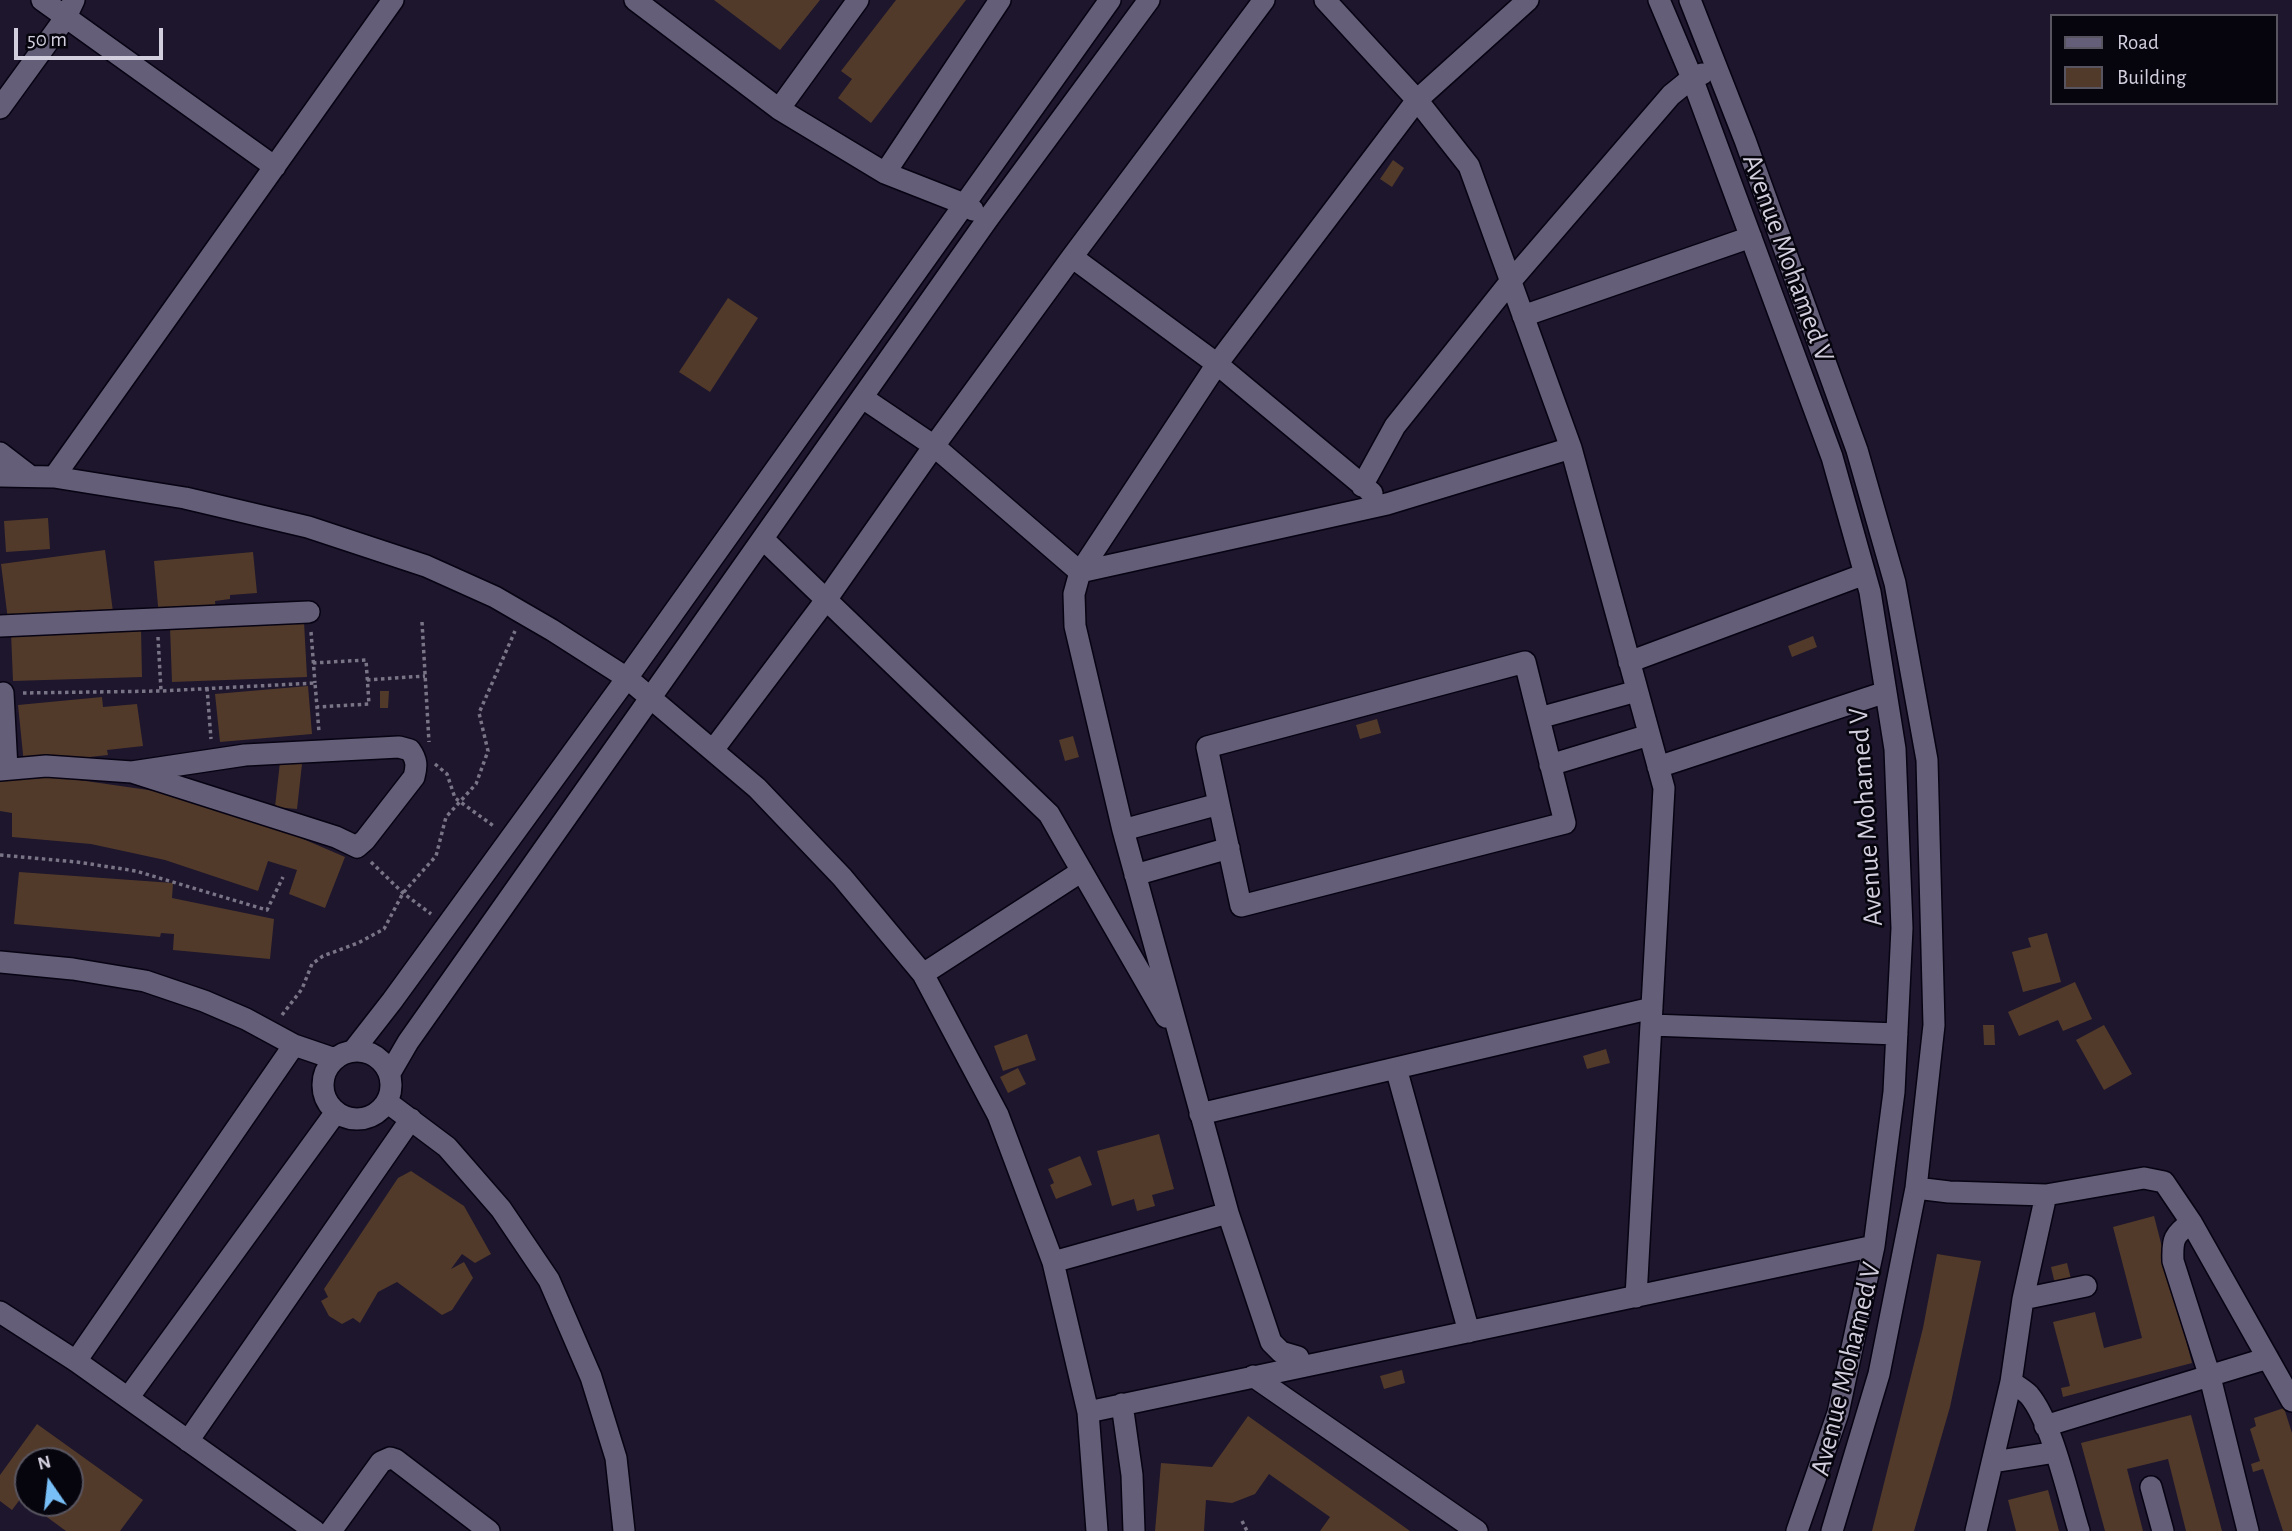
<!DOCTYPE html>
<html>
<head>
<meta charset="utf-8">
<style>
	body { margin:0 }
	#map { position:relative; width:2292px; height:1531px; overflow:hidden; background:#1d162c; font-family:"Alegreya Sans",sans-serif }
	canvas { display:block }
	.legend { position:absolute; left:2050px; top:14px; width:228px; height:91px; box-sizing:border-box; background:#06040c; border:2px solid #585560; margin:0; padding:9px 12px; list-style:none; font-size:21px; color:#d2cedd }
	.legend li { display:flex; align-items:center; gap:14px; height:35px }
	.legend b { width:35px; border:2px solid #585560 }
	.north { position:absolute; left:14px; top:1447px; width:70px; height:70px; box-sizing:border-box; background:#06040c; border:2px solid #585560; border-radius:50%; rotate:346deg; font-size:19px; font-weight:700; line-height:28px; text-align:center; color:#d2cedd }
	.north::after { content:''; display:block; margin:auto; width:24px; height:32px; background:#78bff7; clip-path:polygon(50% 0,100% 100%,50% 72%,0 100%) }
	.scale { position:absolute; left:14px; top:28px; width:149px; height:32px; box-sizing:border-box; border:4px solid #d2cedd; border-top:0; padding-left:9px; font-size:21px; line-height:24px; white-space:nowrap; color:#d2cedd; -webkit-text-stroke:5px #06040c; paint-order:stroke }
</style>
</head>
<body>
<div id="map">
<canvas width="2292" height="1531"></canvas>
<ul class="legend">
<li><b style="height:9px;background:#655e78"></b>Road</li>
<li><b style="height:19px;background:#523a2b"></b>Building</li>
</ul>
<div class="north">N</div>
<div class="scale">50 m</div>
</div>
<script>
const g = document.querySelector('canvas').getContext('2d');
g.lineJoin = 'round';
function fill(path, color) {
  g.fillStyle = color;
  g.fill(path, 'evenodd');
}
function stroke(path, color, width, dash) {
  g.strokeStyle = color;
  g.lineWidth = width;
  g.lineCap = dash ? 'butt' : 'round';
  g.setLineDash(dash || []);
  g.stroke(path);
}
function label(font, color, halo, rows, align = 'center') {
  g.font = font + ' "Alegreya Sans",sans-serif';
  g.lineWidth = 5;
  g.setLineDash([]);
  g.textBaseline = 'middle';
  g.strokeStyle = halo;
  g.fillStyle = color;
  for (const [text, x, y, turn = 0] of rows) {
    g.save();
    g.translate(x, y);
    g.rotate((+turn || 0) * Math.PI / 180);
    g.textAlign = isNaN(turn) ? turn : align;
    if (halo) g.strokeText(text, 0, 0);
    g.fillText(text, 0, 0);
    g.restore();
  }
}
fill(new Path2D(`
	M 714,0 L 820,0 L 780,50 Z
	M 896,0 L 966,0 L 871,123 L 838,98 L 852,79 L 841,71 Z
	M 1393,160 L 1404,168 L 1392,187 L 1380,179 Z
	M 728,298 L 758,318 L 710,392 L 679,372 Z
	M 48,518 L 50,549 L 6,552 L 4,521 Z
	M 105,550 L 113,612 L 82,616 L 81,610 L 8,620 L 1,564 Z
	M 253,552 L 257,593 L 230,595 L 230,599 L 215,601 L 216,613 L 159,617 L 154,561 Z
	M 304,622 L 307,677 L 172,682 L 170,627 Z
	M 141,629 L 142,677 L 13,681 L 11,633 Z
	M 1813,636 L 1817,647 L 1792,657 L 1788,646 Z
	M 308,686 L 312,734 L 220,742 L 215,694 Z
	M 380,691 L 389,691 L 388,708 L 380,708 Z
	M 102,697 L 103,707 L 137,704 L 143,746 L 107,750 L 108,755 L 24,764 L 18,705 Z
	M 1377,719 L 1381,733 L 1360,739 L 1356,725 Z
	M 1073,736 L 1079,757 L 1065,761 L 1059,740 Z
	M 280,762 L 302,764 L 297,809 L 275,807 Z
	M 0,776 L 65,778 L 162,792 L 273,826 L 345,857 L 325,908 L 289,894 L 297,870 L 268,861 L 258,891 L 165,860 L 91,844 L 12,837 L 12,813 L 0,811 Z
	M 19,872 L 173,883 L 172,898 L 274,919 L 270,959 L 173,950 L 174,934 L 161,933 L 160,937 L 14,924 Z
	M 2047,933 L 2061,982 L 2023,992 L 2012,952 L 2031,947 L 2028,938 Z
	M 2075,982 L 2092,1019 L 2063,1031 L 2058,1020 L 2019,1036 L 2008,1012 Z
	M 1983,1025 L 1994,1025 L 1995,1045 L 1984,1045 Z
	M 2104,1025 L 2132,1074 L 2104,1090 L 2076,1040 Z
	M 1027,1034 L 1036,1060 L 1003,1071 L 994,1046 Z
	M 1606,1049 L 1610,1063 L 1587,1069 L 1583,1056 Z
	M 1018,1068 L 1026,1084 L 1008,1093 L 1000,1077 Z
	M 1159,1134 L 1174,1189 L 1152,1195 L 1155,1206 L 1137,1211 L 1134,1199 L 1112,1206 L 1097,1151 Z
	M 1080,1156 L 1092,1185 L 1056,1199 L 1050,1185 L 1054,1183 L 1048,1169 Z
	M 411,1171 L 464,1206 L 491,1254 L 475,1263 L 462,1254 L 451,1269 L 464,1262 L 473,1278 L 452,1310 L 442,1315 L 397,1282 L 378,1292 L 360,1323 L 353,1318 L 342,1324 L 329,1316 L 321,1301 L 328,1297 L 324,1289 L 398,1178 Z
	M 2154,1216 L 2192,1363 L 2063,1397 L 2061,1388 L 2070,1386 L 2053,1322 L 2095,1312 L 2104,1348 L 2142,1338 L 2113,1227 Z
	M 1937,1254 L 1981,1261 L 1950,1407 L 1914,1531 L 1872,1531 L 1923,1328 Z
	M 2067,1263 L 2071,1279 L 2055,1284 L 2051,1267 Z
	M 1402,1370 L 1405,1383 L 1384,1389 L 1380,1376 Z
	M 2284,1408 L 2292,1433 L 2292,1531 L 2283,1531 L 2263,1469 L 2253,1472 L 2251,1464 L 2260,1461 L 2250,1429 L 2256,1426 L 2254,1418 Z
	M 2191,1415 L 2222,1531 L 2186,1531 L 2168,1459 L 2127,1469 L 2143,1531 L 2105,1531 L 2081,1443 Z
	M 1248,1416 L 1410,1531 L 1320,1531 L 1330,1517 L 1269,1474 L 1255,1494 L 1232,1503 L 1206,1500 L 1204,1531 L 1155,1531 L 1161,1463 L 1212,1467 Z
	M 37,1424 L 143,1500 L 120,1531 L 66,1531 L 21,1498 L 12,1510 L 0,1501 L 0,1475 ZM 28,1461 L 70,1461 L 70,1503 L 28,1503 Z
	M 2048,1490 L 2059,1531 L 2016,1531 L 2008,1500 Z`), '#523a2b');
const minor = new Path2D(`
	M 42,0 L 275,167
	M 635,0 L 779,109 L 885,173 L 964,204 L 973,210
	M 1325,0 L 1417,100 L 1469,166 L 1571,448 L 1664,788 L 1636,1297
	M 1659,0 L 1692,78 L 1832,457 L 1870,592 L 1895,749 L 1902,928 L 1894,1092 L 1874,1246 L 1838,1413 L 1797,1531
	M 1690,0 L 1745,140 L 1857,450 L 1895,583 L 1927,760 L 1934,1025 L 1916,1188 L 1879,1374 L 1832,1531
	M 0,108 L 66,17 L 74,0
	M 779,109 L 858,0
	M 885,173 L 1000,0
	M 1072,257 L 1217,364 L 1372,493
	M 1523,316 L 1751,237
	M 863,398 L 934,446 L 1080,572 L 1387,504 L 1571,448
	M 0,453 L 30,476
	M 0,476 L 54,477 L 185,498 L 308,527 L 426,566 L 495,597 L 552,630 L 627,678 L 757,788 L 842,877 L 923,974 L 998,1115 L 1053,1262 L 1088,1412 L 1097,1531
	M 54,477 L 393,0
	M 1362,486 L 1395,426 L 1510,282 L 1671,95 L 1692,78 L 1702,74
	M 763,539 L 1049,814 L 1166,1017
	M 0,626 L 309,612
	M 1629,662 L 1865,574
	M 0,694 L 3,693 L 7,769
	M 1539,718 L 1637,691
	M 713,750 L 826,600 L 934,446 L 1072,257 L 1264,0
	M 1550,765 L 1649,735
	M 1658,767 L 1886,692
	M 0,770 L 46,766 L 132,772 L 245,755 L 399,747 L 410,750 C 417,760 417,766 414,777 L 365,840 L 357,847 L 336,837 L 132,772
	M 1123,830 L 1219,804 L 1207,747 L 1525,662 L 1565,823 L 1241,906 L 1219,804
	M 1135,875 L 1229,848
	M 0,962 L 73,969 L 145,981 L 204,1001 L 246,1019 L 294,1045 L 335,1059
	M 923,974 L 1082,871
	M 1651,1025 L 1897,1034
	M323 1085a34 34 0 1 1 68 0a34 34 0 1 1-68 0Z
	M 353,1051 L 392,1001 L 627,678 L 1110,0
	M 1396,1068 L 1469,1332
	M 390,1073 L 408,1042 L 987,220 L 1149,0
	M 387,1102 L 447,1147 L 501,1209 L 549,1280 L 591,1377 L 616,1458 L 624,1531
	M 1200,1114 L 1652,1008
	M 1916,1188 L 1949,1192 L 2046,1195 L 2144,1178 L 2164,1182 L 2191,1222 C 2174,1236 2172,1238 2173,1261 L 2210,1377 L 2248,1531
	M 2191,1222 L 2292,1401
	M 1053,1262 L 1228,1213
	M 2023,1299 L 2086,1286
	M 0,1312 L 76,1361 L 315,1531
	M 76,1361 L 294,1045
	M 1302,1366 L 1298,1357 L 1281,1352 L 1271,1342 L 1228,1213 L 1123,830 L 1075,626 L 1074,594 L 1080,572 L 1217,364 L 1417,100 L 1528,0
	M 1253,1376 L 1477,1531
	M 2011,1382 C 2017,1386 2024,1390 2029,1395 C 2052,1422 2068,1496 2079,1531
	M 128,1398 L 336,1112
	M 1122,1404 L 1132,1475 L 1134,1531
	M 1088,1412 L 1874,1246
	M 2045,1426 L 2268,1358
	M 188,1441 L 411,1119
	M 1993,1462 L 2056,1452
	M 2151,1487 L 2163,1531
	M 331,1531 L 381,1462 L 390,1458 L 396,1460 L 489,1531
	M 1976,1531 L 2011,1382 L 2023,1299 L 2046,1195`);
stroke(minor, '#070313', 24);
stroke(new Path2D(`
	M 422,622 L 429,742
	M 311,632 L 315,683
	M 158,637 L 161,691
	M 313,663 L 366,660 L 369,704 L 317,707
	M 367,680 L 425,676
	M 207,688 L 211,739
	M 23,693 L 161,691 L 315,683 L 319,732
	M 435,764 L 447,774 L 455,798 L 495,827
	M 0,855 L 77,862 L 136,871 L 267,910 L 283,877
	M 371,862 L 403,893 L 431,914
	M 282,1015 L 302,989 L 312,964 L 323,956 L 358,943 L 384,929 L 403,893 L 436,856 L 446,817 L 476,784 L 488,751 L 479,713 L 515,631
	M 1242,1521 L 1247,1531`), '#7a7487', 3.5, [3.5, 3.5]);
stroke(minor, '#655e78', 21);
label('28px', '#d2cedd', '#06040c', [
	["Avenue Mohamed V",1788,258,70],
	["Avenue Mohamed V",1866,817,-94],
	["Avenue Mohamed V",1846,1369,-76]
]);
</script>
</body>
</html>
